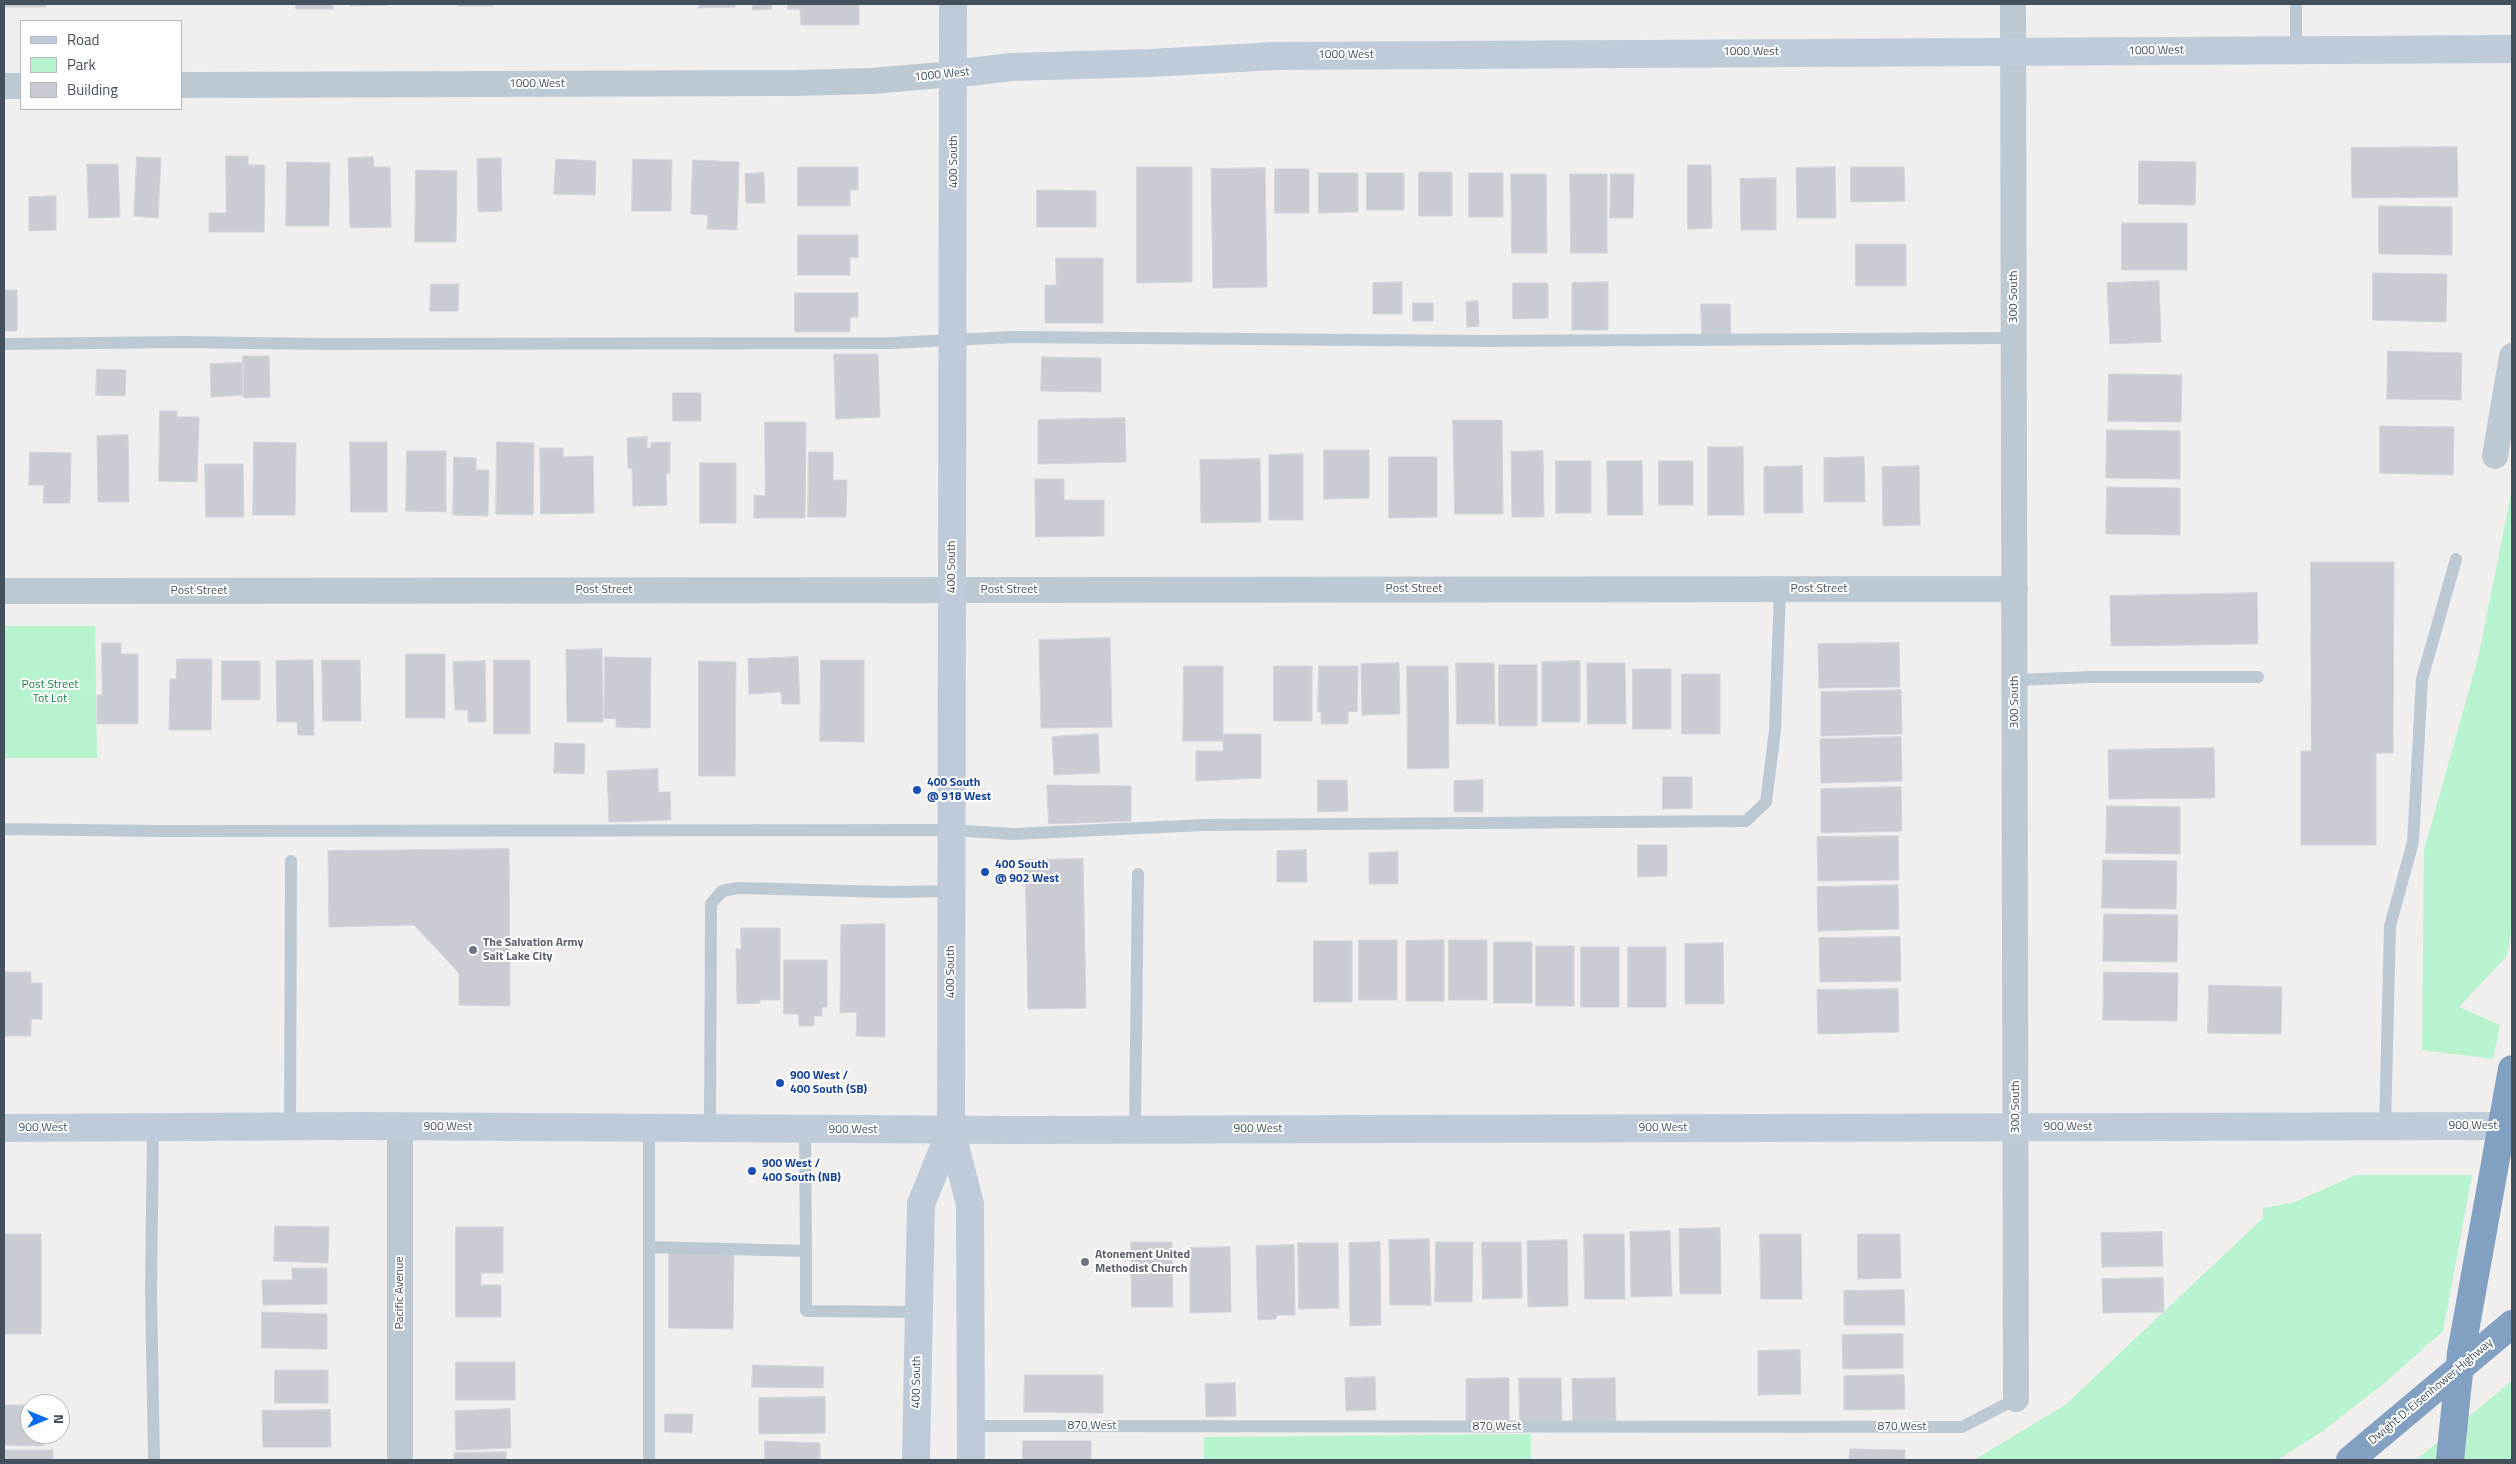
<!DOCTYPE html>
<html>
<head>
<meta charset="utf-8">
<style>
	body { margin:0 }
	#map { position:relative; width:2516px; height:1464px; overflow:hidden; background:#f1eeee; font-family:"Titillium Web",sans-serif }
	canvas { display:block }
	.frame { position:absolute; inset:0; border:5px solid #44515d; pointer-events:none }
	.legend { position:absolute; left:20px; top:20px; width:162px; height:90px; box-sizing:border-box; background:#fff; border:1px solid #b4b9be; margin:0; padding:6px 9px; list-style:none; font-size:15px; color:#44515d }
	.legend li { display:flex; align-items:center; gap:10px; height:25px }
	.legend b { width:25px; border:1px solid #b4b9be }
	.north { position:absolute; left:20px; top:1394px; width:50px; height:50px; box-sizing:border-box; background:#fff; border:1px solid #b4b9be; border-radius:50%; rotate:90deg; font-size:14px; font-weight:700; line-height:20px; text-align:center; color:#44515d }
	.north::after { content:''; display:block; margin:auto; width:18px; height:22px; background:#096df0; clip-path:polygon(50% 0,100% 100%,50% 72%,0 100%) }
</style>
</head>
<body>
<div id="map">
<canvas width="2516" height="1464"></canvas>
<div class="frame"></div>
<ul class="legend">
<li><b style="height:6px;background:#bfcbd9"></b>Road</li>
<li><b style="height:14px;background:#b8f3cf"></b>Park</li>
<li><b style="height:14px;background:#c9cdd3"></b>Building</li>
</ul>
<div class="north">N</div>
</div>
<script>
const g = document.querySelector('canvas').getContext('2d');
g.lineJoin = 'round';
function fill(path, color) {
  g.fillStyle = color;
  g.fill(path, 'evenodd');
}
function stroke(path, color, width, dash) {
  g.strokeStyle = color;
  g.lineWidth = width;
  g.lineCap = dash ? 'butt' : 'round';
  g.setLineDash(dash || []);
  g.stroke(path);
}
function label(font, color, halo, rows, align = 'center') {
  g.font = font + ' "Titillium Web",sans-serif';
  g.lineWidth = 4;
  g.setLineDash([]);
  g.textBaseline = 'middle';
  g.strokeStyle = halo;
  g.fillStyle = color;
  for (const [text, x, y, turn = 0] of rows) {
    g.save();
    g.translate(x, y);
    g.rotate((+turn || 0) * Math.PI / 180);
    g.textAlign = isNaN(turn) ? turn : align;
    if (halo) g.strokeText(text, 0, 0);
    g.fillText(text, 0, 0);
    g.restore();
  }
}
fill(new Path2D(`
	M 2512,489 L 2512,928 L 2507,956 L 2459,1007 L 2500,1025 L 2493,1059 L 2422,1050 L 2424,850 L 2478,658 Z
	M 4,626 L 95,626 L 97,758 L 4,758 Z
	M 2356,1175 L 2472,1175 L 2443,1331 L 2387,1381 L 2323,1431 L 2277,1460 L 1974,1460 L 2065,1405 L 2263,1218 L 2263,1208 L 2295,1202 Z
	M 2512,1380 L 2512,1460 L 2416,1460 L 2509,1383 Z
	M 1531,1434 L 1531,1460 L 1204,1460 L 1204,1437 Z`), '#b8f3cf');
const building = new Path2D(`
	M 4,4 L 46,4 L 46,7 L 4,7 Z
	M 296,4 L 333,4 L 333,9 L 296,9 Z
	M 351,4 L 389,4 L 389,5 L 351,6 Z
	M 458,4 L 493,4 L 493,6 L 458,6 Z
	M 699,4 L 735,4 L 735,7 L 699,8 Z
	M 753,4 L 771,4 L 772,9 L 753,10 Z
	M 788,4 L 859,4 L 859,25 L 801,25 L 800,9 L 788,9 Z
	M 2457,147 L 2458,197 L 2352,198 L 2351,148 Z
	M 226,156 L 248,156 L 248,165 L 265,165 L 264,232 L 209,232 L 209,213 L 226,213 Z
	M 137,157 L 161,158 L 158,218 L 134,216 Z
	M 373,157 L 374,167 L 390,167 L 391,227 L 350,228 L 348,158 Z
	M 501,158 L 502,211 L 478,212 L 477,159 Z
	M 556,159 L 596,161 L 595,195 L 554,194 Z
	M 633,159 L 672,160 L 671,211 L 632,211 Z
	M 693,160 L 739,162 L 737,230 L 707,229 L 708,215 L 691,214 Z
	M 2139,161 L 2196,162 L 2195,205 L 2139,204 Z
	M 287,162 L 330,163 L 329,226 L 286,226 Z
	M 87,164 L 118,164 L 120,217 L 89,218 Z
	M 1688,165 L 1711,165 L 1712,228 L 1688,229 Z
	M 798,167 L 858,167 L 858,190 L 850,190 L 850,206 L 798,206 Z
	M 1137,167 L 1192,167 L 1192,282 L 1137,283 Z
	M 1835,167 L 1836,218 L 1797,218 L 1796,168 Z
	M 1851,167 L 1904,167 L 1905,201 L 1851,202 Z
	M 1265,168 L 1267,287 L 1213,288 L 1211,169 Z
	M 1275,169 L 1309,169 L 1309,213 L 1275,213 Z
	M 416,170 L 457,171 L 456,242 L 415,242 Z
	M 1419,172 L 1452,172 L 1452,216 L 1419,216 Z
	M 764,173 L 765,203 L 746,203 L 745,174 Z
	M 1319,173 L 1358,173 L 1358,212 L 1319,213 Z
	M 1367,173 L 1404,173 L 1404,210 L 1367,210 Z
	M 1469,173 L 1503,173 L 1503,217 L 1469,217 Z
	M 1511,174 L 1546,174 L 1547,253 L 1512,253 Z
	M 1570,174 L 1607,174 L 1607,253 L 1571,253 Z
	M 1611,174 L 1634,174 L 1633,218 L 1610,218 Z
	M 1776,178 L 1776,230 L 1741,230 L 1740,179 Z
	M 1037,190 L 1096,191 L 1096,227 L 1037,227 Z
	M 56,196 L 56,230 L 29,231 L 29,197 Z
	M 2379,206 L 2452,207 L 2452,255 L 2379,254 Z
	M 2122,223 L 2187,223 L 2187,270 L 2122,270 Z
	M 798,235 L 858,235 L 858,258 L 850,257 L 850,275 L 798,275 Z
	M 1856,244 L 1906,244 L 1906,286 L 1856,286 Z
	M 1056,258 L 1103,258 L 1103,323 L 1045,323 L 1045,285 L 1056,285 Z
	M 2373,273 L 2447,274 L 2446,322 L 2373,320 Z
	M 2159,281 L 2161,342 L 2110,344 L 2107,283 Z
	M 1402,282 L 1402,314 L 1373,314 L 1373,283 Z
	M 1608,282 L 1608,330 L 1572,330 L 1572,283 Z
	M 1513,283 L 1548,283 L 1548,318 L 1513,319 Z
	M 431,284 L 459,284 L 458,311 L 430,311 Z
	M 4,290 L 17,290 L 17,331 L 4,331 Z
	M 795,293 L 858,293 L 858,317 L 850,317 L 850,332 L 795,332 Z
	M 1478,301 L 1479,326 L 1467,327 L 1466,302 Z
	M 1413,303 L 1433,303 L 1433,321 L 1413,321 Z
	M 1701,304 L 1730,304 L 1731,335 L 1702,336 Z
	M 2388,351 L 2462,353 L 2461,400 L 2387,399 Z
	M 834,354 L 878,354 L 880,417 L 836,419 Z
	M 243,356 L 269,356 L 270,397 L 244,398 Z
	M 1042,357 L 1101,358 L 1101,392 L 1041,391 Z
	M 242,363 L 243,395 L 211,397 L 210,364 Z
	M 97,369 L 126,370 L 125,396 L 96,395 Z
	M 2109,374 L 2182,375 L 2181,422 L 2108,421 Z
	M 673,393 L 701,393 L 701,421 L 673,421 Z
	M 160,411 L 177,411 L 177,417 L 199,417 L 197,482 L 159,481 Z
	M 1125,418 L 1126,462 L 1038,464 L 1038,420 Z
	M 1453,420 L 1502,420 L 1503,514 L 1455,514 Z
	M 765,422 L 806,422 L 805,518 L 754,518 L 754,495 L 765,496 Z
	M 2380,426 L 2454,427 L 2453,475 L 2380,473 Z
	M 2107,430 L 2180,431 L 2180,479 L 2106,478 Z
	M 128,435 L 129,502 L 98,502 L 97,436 Z
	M 647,437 L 647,448 L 651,448 L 651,443 L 670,442 L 670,473 L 666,473 L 667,505 L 633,506 L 632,468 L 628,468 L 627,438 Z
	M 254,442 L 296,443 L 295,515 L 253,515 Z
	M 350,442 L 387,442 L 387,512 L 351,512 Z
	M 497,442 L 534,443 L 533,515 L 496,514 Z
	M 1708,447 L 1743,447 L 1744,515 L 1708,515 Z
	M 540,448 L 563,448 L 563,457 L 593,456 L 594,513 L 541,514 Z
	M 1324,450 L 1369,450 L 1369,498 L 1324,499 Z
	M 407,451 L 446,451 L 446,512 L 406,511 Z
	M 1543,451 L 1544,517 L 1512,517 L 1511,452 Z
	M 30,452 L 71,453 L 70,503 L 43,503 L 44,485 L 29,485 Z
	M 809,452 L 833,452 L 833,480 L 847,480 L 846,517 L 808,517 Z
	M 1303,454 L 1303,520 L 1269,520 L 1269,455 Z
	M 454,457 L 476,458 L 476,470 L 489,470 L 488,516 L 453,515 Z
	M 1389,457 L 1437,457 L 1437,517 L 1389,518 Z
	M 1864,457 L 1865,502 L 1824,502 L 1824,458 Z
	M 1260,459 L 1261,522 L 1201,523 L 1200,460 Z
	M 1556,461 L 1591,461 L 1591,513 L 1556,513 Z
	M 1607,461 L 1642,461 L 1643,515 L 1608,515 Z
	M 1659,461 L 1693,461 L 1693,505 L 1659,505 Z
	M 700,463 L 736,463 L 736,523 L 700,523 Z
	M 205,464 L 243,464 L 244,517 L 206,517 Z
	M 1802,466 L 1803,513 L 1764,513 L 1764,467 Z
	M 1919,466 L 1920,525 L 1883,526 L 1882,467 Z
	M 1035,479 L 1064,479 L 1064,500 L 1104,500 L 1104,536 L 1036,537 Z
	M 2107,487 L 2180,488 L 2180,535 L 2106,534 Z
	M 2311,562 L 2394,562 L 2393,753 L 2376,753 L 2376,845 L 2301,845 L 2301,751 L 2311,751 Z
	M 2257,593 L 2258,644 L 2111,646 L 2110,596 Z
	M 1110,638 L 1112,727 L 1041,728 L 1039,640 Z
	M 102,643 L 121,643 L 121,654 L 138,654 L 138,724 L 97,724 L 97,695 L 102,695 Z
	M 1899,643 L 1900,687 L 1819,688 L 1818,644 Z
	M 602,649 L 603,722 L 567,722 L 566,650 Z
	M 406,654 L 445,654 L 445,718 L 406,718 Z
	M 605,657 L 651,658 L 650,728 L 616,727 L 616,719 L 604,718 Z
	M 798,657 L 800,704 L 782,704 L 781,692 L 749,694 L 748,659 Z
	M 177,659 L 212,659 L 211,730 L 169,730 L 170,679 L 176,679 Z
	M 313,660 L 314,735 L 298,735 L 297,722 L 277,722 L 276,661 Z
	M 322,660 L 360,660 L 361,721 L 323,721 Z
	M 494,660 L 530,660 L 530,734 L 494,734 Z
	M 821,660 L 864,660 L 864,742 L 820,741 Z
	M 222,661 L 260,661 L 260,700 L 222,700 Z
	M 485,661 L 486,722 L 468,722 L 468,710 L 455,710 L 453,662 Z
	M 699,661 L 736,662 L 735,776 L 699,776 Z
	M 1580,661 L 1580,722 L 1542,722 L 1542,662 Z
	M 1399,663 L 1400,714 L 1362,715 L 1361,664 Z
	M 1456,663 L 1494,663 L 1495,724 L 1457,724 Z
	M 1587,663 L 1625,663 L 1626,724 L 1588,724 Z
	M 1499,665 L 1537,665 L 1537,726 L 1499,726 Z
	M 1184,666 L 1223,666 L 1223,741 L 1183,741 Z
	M 1274,666 L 1312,666 L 1312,721 L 1274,721 Z
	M 1319,666 L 1358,666 L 1357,712 L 1348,711 L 1348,724 L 1321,724 L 1321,712 L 1318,712 Z
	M 1407,666 L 1448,666 L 1449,768 L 1408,769 Z
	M 1633,669 L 1671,669 L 1671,729 L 1633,729 Z
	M 1682,674 L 1720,674 L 1720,734 L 1682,734 Z
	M 1901,690 L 1902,734 L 1821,736 L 1821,692 Z
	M 1098,734 L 1100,773 L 1054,775 L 1052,737 Z
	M 1223,734 L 1261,734 L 1261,778 L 1196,781 L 1196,751 L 1223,751 Z
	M 1901,737 L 1902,781 L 1821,783 L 1820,739 Z
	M 555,743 L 585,744 L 584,774 L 554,773 Z
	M 2214,748 L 2215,798 L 2109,799 L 2108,750 Z
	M 658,769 L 658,792 L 670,792 L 671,820 L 609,822 L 607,771 Z
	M 1663,777 L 1692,777 L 1692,808 L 1663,809 Z
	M 1318,780 L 1347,780 L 1348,811 L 1318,812 Z
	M 1483,780 L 1483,812 L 1454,812 L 1454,781 Z
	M 1047,785 L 1131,786 L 1131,821 L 1049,824 Z
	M 1901,787 L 1902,831 L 1821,833 L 1821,789 Z
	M 2107,806 L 2180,807 L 2180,854 L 2106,853 Z
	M 1898,836 L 1899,880 L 1818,881 L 1817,837 Z
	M 1638,845 L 1667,845 L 1667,876 L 1638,877 Z
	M 509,849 L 510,1006 L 459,1005 L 459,973 L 414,925 L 329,927 L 328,851 Z
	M 1306,850 L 1307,882 L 1277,882 L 1277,851 Z
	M 1398,852 L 1398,884 L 1369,884 L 1369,853 Z
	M 1083,859 L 1086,1008 L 1028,1009 L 1025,860 Z
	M 2103,860 L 2177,861 L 2176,909 L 2102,908 Z
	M 1898,885 L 1899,929 L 1818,931 L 1817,887 Z
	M 2104,914 L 2178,915 L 2177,962 L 2103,961 Z
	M 885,924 L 885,1037 L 856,1036 L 857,1012 L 840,1013 L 841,925 Z
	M 741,928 L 780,928 L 780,1000 L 760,1000 L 760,1003 L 737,1004 L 736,949 L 741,949 Z
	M 1900,937 L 1901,981 L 1820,982 L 1819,938 Z
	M 1359,940 L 1397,940 L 1397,1000 L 1359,1000 Z
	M 1444,940 L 1444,1001 L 1406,1001 L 1406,941 Z
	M 1449,940 L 1487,940 L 1487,1000 L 1449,1000 Z
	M 1314,941 L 1352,941 L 1352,1002 L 1314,1002 Z
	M 1494,942 L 1532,942 L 1532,1003 L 1494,1003 Z
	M 1723,943 L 1724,1004 L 1685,1004 L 1685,944 Z
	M 1536,946 L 1574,946 L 1574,1006 L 1536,1006 Z
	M 1581,947 L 1619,947 L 1619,1007 L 1581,1007 Z
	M 1628,947 L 1666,947 L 1666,1007 L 1628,1007 Z
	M 784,960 L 827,960 L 827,1007 L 822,1007 L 822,1016 L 814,1016 L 814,1026 L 799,1026 L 798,1014 L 784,1014 Z
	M 4,972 L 31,972 L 31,983 L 42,983 L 42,1019 L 31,1019 L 31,1036 L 4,1036 Z
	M 2104,972 L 2178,973 L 2177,1021 L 2103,1020 Z
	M 2209,985 L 2282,987 L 2281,1034 L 2208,1033 Z
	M 1898,989 L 1899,1032 L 1818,1034 L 1817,990 Z
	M 275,1226 L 329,1227 L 328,1263 L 274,1261 Z
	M 456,1227 L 503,1227 L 503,1273 L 481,1273 L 481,1285 L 501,1285 L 501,1317 L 456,1317 Z
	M 1720,1228 L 1721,1294 L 1680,1294 L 1679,1229 Z
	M 1670,1231 L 1672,1296 L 1631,1297 L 1630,1232 Z
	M 2162,1232 L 2163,1266 L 2102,1267 L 2101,1233 Z
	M 4,1234 L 41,1234 L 41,1334 L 4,1334 Z
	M 1584,1234 L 1624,1234 L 1625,1299 L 1585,1299 Z
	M 1760,1234 L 1801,1234 L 1802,1299 L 1761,1299 Z
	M 1858,1234 L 1900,1234 L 1901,1278 L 1858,1279 Z
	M 1429,1239 L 1431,1305 L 1390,1305 L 1389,1240 Z
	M 1567,1240 L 1568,1306 L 1528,1307 L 1527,1241 Z
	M 1131,1242 L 1172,1242 L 1173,1307 L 1132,1307 Z
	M 1380,1242 L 1381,1325 L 1350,1326 L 1349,1243 Z
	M 1436,1242 L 1473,1242 L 1472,1302 L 1435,1302 Z
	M 1482,1242 L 1521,1242 L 1522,1298 L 1483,1299 Z
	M 1298,1243 L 1338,1243 L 1339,1308 L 1299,1309 Z
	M 1294,1245 L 1295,1315 L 1277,1315 L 1276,1319 L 1258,1320 L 1256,1246 Z
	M 1230,1247 L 1231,1312 L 1190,1313 L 1190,1248 Z
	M 669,1251 L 734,1252 L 733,1329 L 669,1328 Z
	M 292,1268 L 327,1268 L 327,1304 L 263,1305 L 262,1280 L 292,1280 Z
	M 2163,1278 L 2164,1312 L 2103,1313 L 2102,1279 Z
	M 1904,1290 L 1905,1325 L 1844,1325 L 1844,1291 Z
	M 262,1312 L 327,1314 L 327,1349 L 262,1348 Z
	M 1903,1334 L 1903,1368 L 1843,1369 L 1842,1335 Z
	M 1800,1350 L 1801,1394 L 1758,1395 L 1758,1351 Z
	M 456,1362 L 515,1362 L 515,1400 L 456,1400 Z
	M 753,1365 L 824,1367 L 823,1388 L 752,1387 Z
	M 275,1370 L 328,1370 L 328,1403 L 275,1403 Z
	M 1025,1375 L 1103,1375 L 1103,1413 L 1024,1412 Z
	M 1904,1375 L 1905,1409 L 1844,1410 L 1844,1376 Z
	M 1375,1377 L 1376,1410 L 1346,1411 L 1345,1378 Z
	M 1509,1378 L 1509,1423 L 1466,1423 L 1466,1379 Z
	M 1519,1378 L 1561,1378 L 1562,1422 L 1520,1422 Z
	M 1615,1378 L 1616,1423 L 1573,1423 L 1572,1379 Z
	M 1235,1383 L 1236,1416 L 1206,1417 L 1205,1384 Z
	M 825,1397 L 825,1433 L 759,1434 L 759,1398 Z
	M 4,1405 L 30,1405 L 30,1434 L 44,1434 L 44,1446 L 4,1445 Z
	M 510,1409 L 511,1448 L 456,1450 L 455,1411 Z
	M 330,1410 L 331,1447 L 263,1447 L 262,1411 Z
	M 665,1414 L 693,1414 L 692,1433 L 665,1432 Z
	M 765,1441 L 820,1443 L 820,1460 L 765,1460 Z
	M 1023,1441 L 1091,1441 L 1091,1460 L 1023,1460 Z
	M 1850,1449 L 1905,1450 L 1905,1460 L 1849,1460 Z
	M 4,1450 L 53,1450 L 53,1460 L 4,1460 Z
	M 506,1452 L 506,1460 L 454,1460 L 454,1453 Z`);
fill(building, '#c9cdd3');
stroke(building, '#d1d4da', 1);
stroke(new Path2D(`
	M 2296,50 L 2296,4
	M 4,344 L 182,342 L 325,344 L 891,343 L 1012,337 L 1485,341 L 2015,338
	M 2015,680 L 2092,677 L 2258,677
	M 4,829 L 160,831 L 952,830 L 1013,834 L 1204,825 L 1746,821 L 1766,802 L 1775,730 L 1780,589
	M 649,1127 L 649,1460
	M 710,1127 L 711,904 L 722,891 L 738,888 L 890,892 L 951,891
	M 2385,1127 L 2390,926 L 2413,842 L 2422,679 L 2456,559
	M 153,1128 L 151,1292 L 154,1460
	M 290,1128 L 291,861
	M 1135,1129 L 1138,874
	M 649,1247 L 806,1251 L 805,1130
	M 806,1251 L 806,1311 L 918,1312
	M 971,1426 L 1962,1427 L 2016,1399`), '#bdc9d2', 12);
stroke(new Path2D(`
	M 2013,4 L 2016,1399
	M 181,85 L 795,83 L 872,81 L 953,74
	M 4,86 L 21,86
	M 2495,456 L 2512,356
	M 4,591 L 2015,589
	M 400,1127 L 400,1460`), '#bdc9d2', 26);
stroke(new Path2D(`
	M 953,4 L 951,1130 L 970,1204 L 971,1460
	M 953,74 L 1011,67 L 1150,63 L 1276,56 L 2512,49
	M 4,1128 L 361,1126 L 1014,1130 L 2512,1126
	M 916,1460 L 921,1204 L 951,1130`), '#bfcbd9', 28);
stroke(new Path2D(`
	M 2350,1460 L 2512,1324
	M 2450,1460 L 2461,1353 L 2512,1069`), '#81a0c2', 28);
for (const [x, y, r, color] of [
	[917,790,5,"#1a4fb4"],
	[985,872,5,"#1a4fb4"],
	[473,950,5,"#6b7280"],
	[780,1083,5,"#1a4fb4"],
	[752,1171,5,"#1a4fb4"],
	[1085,1262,5,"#6b7280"]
]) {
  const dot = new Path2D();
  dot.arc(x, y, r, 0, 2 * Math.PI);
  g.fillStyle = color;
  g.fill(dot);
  stroke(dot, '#fff', 2);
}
label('12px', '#44515d', '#fff', [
	["1000 West",2156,51,-1],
	["1000 West",1751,52],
	["1000 West",1346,55],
	["1000 West",942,75,-6],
	["1000 West",537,84],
	["400 South",954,162,-90],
	["300 South",2014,297,-90],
	["400 South",952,567,-90],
	["Post Street",1414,589],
	["Post Street",1819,589],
	["Post Street",604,590],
	["Post Street",1009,590],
	["Post Street",199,591],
	["300 South",2015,702,-90],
	["400 South",951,972,-90],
	["300 South",2016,1107,-90],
	["900 West",2473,1126],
	["900 West",448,1127],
	["900 West",2068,1127],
	["900 West",43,1128],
	["900 West",1663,1128],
	["900 West",1258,1129],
	["900 West",853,1130],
	["Pacific Avenue",400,1293,-90],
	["400 South",917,1382,-89],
	["Dwight D. Eisenhower Highway",2431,1392,-40],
	["870 West",1092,1426],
	["870 West",1497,1427],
	["870 West",1902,1427]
]);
label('12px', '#0e854a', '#fff', [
	["Post Street",50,685],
	["Tot Lot",50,699]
]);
label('bold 12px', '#164399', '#fff', [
	["400 South",927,783],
	["@ 918 West",927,797],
	["400 South",995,865],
	["@ 902 West",995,879],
	["900 West /",790,1076],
	["400 South (SB)",790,1090],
	["900 West /",762,1164],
	["400 South (NB)",762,1178]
], 'left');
label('bold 12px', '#5b616d', '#fff', [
	["The Salvation Army",483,943],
	["Salt Lake City",483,957],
	["Atonement United",1095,1255],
	["Methodist Church",1095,1269]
], 'left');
</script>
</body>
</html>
